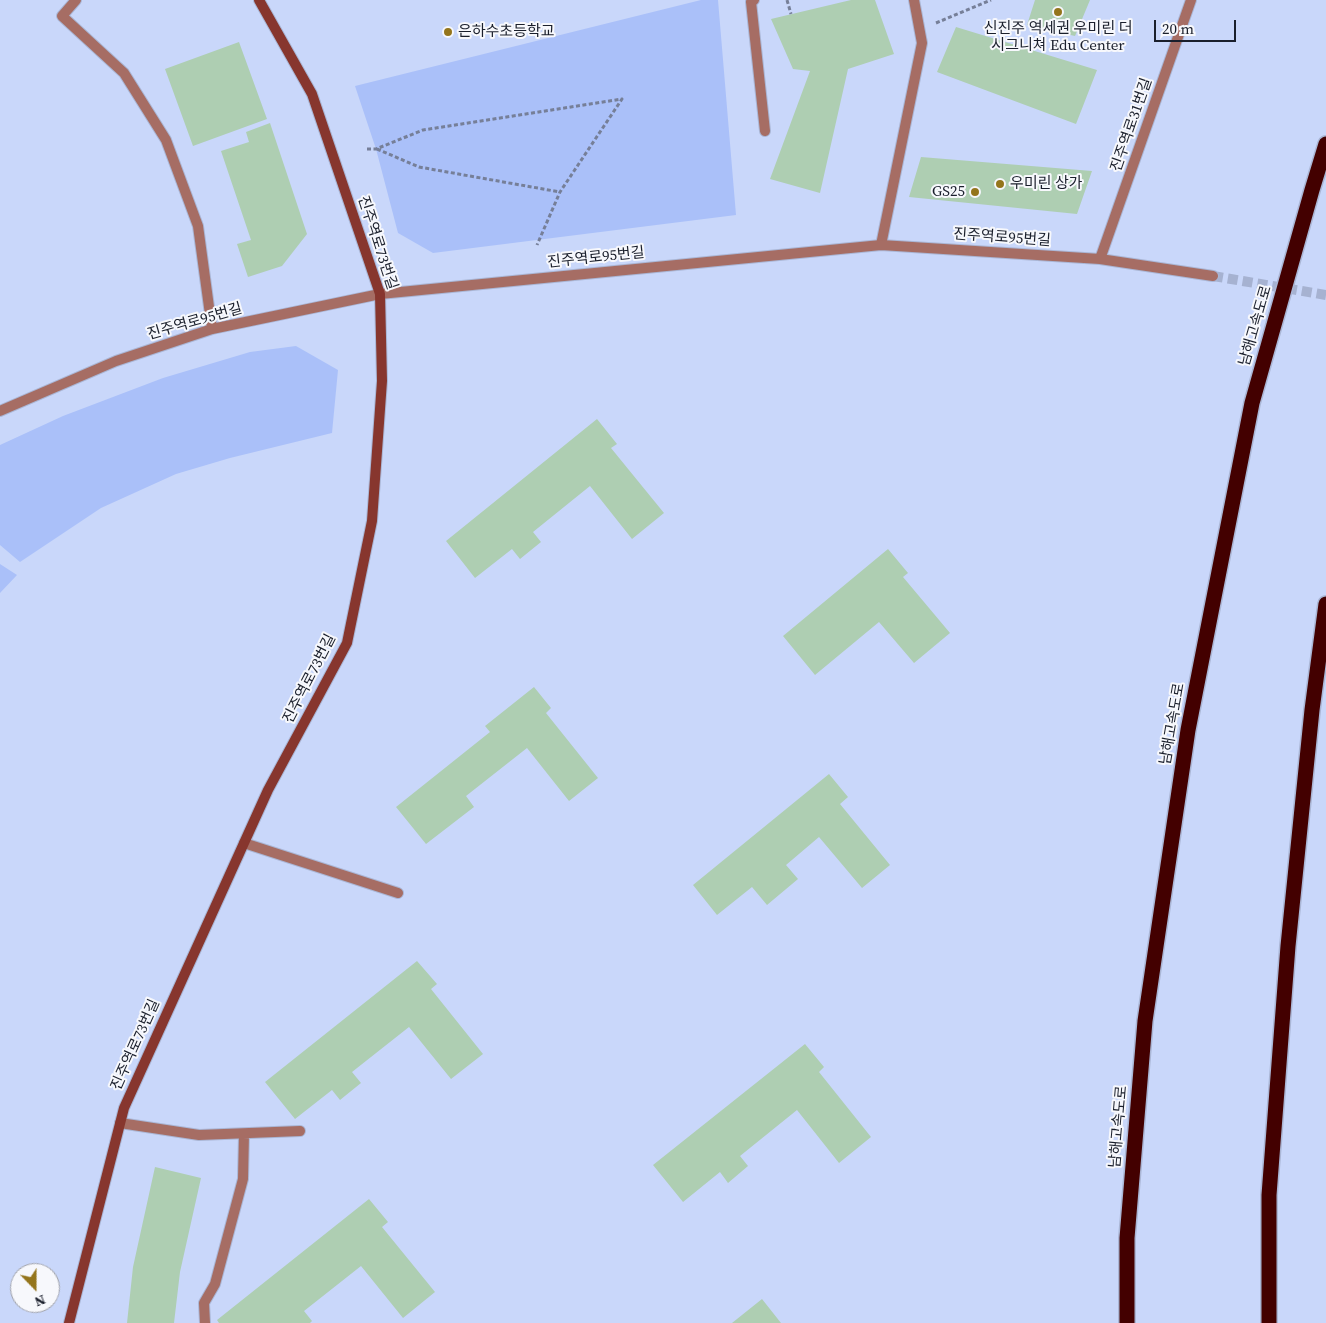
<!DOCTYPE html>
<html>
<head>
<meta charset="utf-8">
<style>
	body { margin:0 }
	#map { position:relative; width:1326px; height:1323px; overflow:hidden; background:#c9d7fa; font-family:"Source Serif 4",serif }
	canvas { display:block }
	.north { position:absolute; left:10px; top:1263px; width:50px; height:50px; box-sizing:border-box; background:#f7f8fc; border:1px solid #9fa1a9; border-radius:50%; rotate:158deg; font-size:14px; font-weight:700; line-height:20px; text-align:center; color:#1a1f2c }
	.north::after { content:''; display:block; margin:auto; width:18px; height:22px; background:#94751c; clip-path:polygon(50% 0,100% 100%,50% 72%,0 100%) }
	.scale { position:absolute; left:1154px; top:20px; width:82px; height:22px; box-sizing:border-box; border:2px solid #1a1f2c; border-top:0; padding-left:6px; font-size:15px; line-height:18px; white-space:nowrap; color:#1a1f2c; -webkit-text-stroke:4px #f7f8fc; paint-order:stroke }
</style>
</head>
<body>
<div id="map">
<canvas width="1326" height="1323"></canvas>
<div class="north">N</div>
<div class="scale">20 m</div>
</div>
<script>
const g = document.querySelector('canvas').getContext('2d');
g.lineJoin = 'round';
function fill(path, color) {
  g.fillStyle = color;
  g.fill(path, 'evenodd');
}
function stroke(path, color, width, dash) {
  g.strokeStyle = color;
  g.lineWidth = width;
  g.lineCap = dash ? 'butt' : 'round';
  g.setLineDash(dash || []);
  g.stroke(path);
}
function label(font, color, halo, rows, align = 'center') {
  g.font = font + ' "Source Serif 4","Noto Sans KR",serif';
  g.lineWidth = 4;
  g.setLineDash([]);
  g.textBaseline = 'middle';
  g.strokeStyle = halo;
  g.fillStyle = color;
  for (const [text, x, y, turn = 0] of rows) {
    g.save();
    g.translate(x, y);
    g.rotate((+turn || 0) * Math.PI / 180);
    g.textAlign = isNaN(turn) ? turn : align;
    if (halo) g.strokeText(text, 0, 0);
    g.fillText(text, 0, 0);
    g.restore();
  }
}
fill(new Path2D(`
	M 701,0 L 718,0 L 736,215 L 433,253 L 398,233 L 376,149 L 355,86 Z
	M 296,346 L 338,370 L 332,433 L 230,458 L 176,474 L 101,508 L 20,562 L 0,545 L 0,445 L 63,416 L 163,378 L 250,352 Z
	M 0,564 L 17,575 L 0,593 Z`), '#aac0f9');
fill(new Path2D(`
	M 851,0 L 875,0 L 894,54 L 848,69 L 820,193 L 770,179 L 810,71 L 793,69 L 771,19 Z
	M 1035,0 L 1090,0 L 1075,36 L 1027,25 Z
	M 956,27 L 1097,70 L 1076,124 L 937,72 Z
	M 239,42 L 267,119 L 193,146 L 165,69 Z
	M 270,123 L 307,234 L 282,266 L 248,277 L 237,244 L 251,240 L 221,151 L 249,142 L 246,132 Z
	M 921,157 L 1092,171 L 1077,214 L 909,197 Z
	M 597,419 L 617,444 L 611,448 L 664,513 L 632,539 L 590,486 L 533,532 L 541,542 L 520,559 L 512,549 L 475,578 L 446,541 Z
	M 888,549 L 908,573 L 903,577 L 950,633 L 914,663 L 879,622 L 815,675 L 783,636 Z
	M 534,687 L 551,708 L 546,713 L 598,778 L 569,801 L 527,748 L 466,796 L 474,807 L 426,844 L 396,807 L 490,732 L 485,726 Z
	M 829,774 L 848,797 L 840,804 L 890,865 L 862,888 L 819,837 L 786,865 L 798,879 L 767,905 L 752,887 L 717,915 L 693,885 Z
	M 417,961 L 437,984 L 431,989 L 483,1054 L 451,1079 L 409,1027 L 352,1072 L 361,1083 L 340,1100 L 332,1090 L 295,1119 L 265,1082 Z
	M 805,1044 L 824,1067 L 819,1072 L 871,1137 L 839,1163 L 797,1110 L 740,1156 L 748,1166 L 728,1183 L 720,1172 L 683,1202 L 653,1165 Z
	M 155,1167 L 201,1178 L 180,1272 L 174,1323 L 127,1323 L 133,1267 Z
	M 369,1199 L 388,1222 L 382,1227 L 435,1292 L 403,1318 L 361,1266 L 304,1311 L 312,1321 L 310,1323 L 219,1323 L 217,1320 Z
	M 762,1299 L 781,1323 L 732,1323 Z`), '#aeceb2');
stroke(new Path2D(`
	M 1213,276 L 1326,295`), '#a6b2d1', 10, [10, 5]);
const lane = new Path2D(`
	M 754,0 L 751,2 L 765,131
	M 881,245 L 922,43 L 914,0
	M 244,843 L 398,893
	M 120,1123 L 199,1135 L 300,1131
	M 205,1323 L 204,1303 L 215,1284 L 243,1179 L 244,1134`);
const street = new Path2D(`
	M 76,0 L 62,16 L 124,73 L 166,140 L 198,226 L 212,329
	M 1100,259 L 1191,0
	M 0,411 L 116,361 L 212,329 L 380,294 L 881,245 L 1100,259 L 1213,276`);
const secondary = new Path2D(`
	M 69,1323 L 124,1108 L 268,790 L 347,643 L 372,521 L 382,381 L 380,294 L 312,94 L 259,0`);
const highway = new Path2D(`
	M 1127,1323 L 1127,1238 L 1145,1021 L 1188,730 L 1252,403 L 1312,190 L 1326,144
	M 1269,1323 L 1269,1195 L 1288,946 L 1312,710 L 1326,604`);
stroke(lane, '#aab6d5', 12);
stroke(street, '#aab6d5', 12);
stroke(secondary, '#aab6d5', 12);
stroke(highway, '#aab6d5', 18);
stroke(new Path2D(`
	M 787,0 L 791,14
	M 936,23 L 991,0
	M 367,149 L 376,149 L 423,130 L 622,99 L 560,192 L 537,245
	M 377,149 L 419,167 L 560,192`), '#767f98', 3, [4, 2.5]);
stroke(lane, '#a66d64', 10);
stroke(street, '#a66d64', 10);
stroke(secondary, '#87362e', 10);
stroke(highway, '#430000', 15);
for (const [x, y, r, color] of [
	[1058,12,5,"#94751c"],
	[448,32,5,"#94751c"],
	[1000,184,5,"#94751c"],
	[975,192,5,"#94751c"]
]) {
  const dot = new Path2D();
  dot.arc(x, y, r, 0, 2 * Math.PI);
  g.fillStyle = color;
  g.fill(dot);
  stroke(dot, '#f7f8fc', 2);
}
label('15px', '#1a1f2c', '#f7f8fc', [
	["신진주 역세권 우미린 더",1058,29,"center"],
	["시그니쳐 Edu Center",1058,46,"center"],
	["은하수초등학교",458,32],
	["우미린 상가",1010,184],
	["GS25",965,192,"right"]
], 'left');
label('15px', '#1a1f2c', '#f7f8fc', [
	["진주역로31번길",1132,125,-71],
	["진주역로95번길",1002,238,4],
	["진주역로73번길",377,243,72],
	["진주역로95번길",596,258,-6],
	["진주역로95번길",195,322,-16],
	["남해고속도로",1256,326,-74],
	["진주역로73번길",310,679,-63],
	["남해고속도로",1173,724,-80],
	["진주역로73번길",136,1045,-66],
	["남해고속도로",1119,1127,-85]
]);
</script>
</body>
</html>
